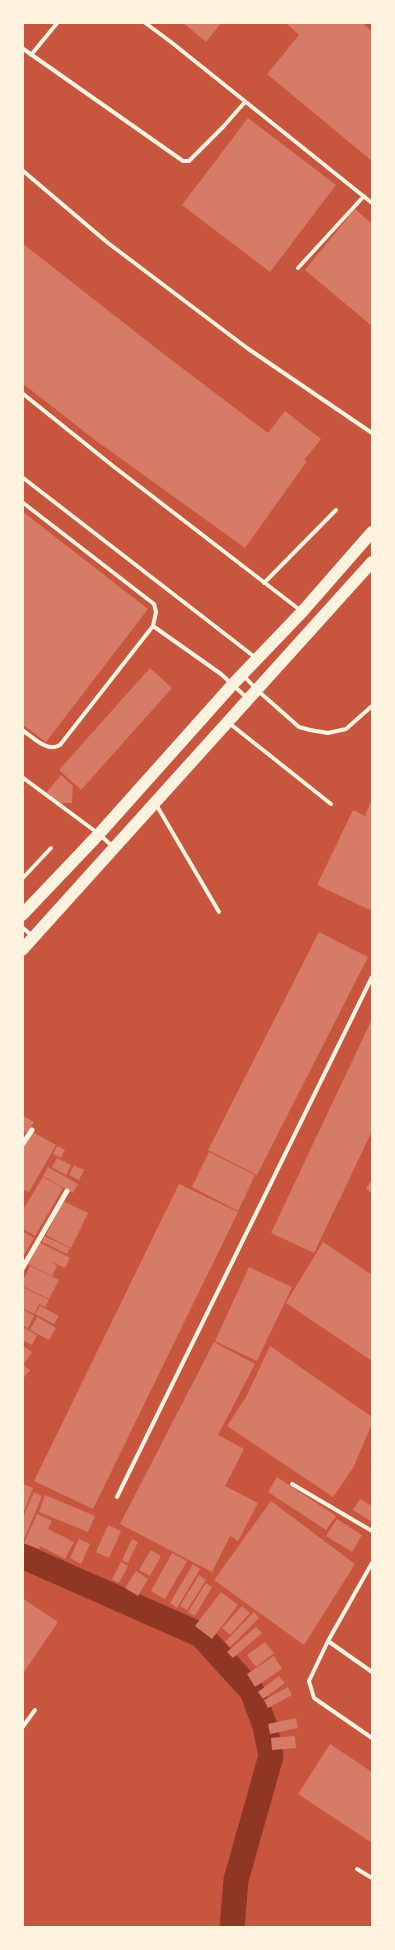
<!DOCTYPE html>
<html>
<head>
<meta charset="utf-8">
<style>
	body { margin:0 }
	#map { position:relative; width:395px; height:1950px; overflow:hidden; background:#c8553d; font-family:Manrope,sans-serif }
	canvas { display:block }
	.frame { position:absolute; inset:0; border:24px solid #fff3e0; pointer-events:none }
</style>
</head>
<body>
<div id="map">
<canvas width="395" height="1950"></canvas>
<div class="frame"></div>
</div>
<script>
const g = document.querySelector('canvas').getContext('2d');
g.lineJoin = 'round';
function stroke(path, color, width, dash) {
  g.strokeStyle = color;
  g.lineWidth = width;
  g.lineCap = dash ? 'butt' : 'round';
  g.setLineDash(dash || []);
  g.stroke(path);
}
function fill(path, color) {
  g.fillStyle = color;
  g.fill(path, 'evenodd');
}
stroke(new Path2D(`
	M 22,1556 L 201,1635 L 252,1691 L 265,1726 L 271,1756 L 236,1880 L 232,1928`), '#8f3625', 25);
fill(new Path2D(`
	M 182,22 L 222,22 L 206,42 Z
	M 285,22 L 362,22 L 372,32 L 372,161 L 267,74 L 299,35 Z
	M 248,118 L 336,185 L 270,272 L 182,205 Z
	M 355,209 L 372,224 L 372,326 L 305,270 Z
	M 22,243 L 161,352 L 268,433 L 285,411 L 321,439 L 304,460 L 307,461 L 245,548 L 95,440 L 22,383 Z
	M 22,511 L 148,609 L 46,742 L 22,724 Z
	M 150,668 L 172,688 L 81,790 L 59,770 Z
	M 61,775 L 73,786 L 72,803 L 58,803 L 46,793 Z
	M 372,799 L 372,911 L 317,885 L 353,810 L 365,816 Z
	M 319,932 L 368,957 L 257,1175 L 208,1150 Z
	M 372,1019 L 372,1131 L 314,1253 L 271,1233 Z
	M 22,1115 L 34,1122 L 27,1133 L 22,1130 Z
	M 33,1132 L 56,1145 L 29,1192 L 22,1189 L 22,1149 Z
	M 57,1146 L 65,1150 L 61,1158 L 53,1154 Z
	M 209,1152 L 255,1175 L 238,1211 L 192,1187 Z
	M 57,1158 L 71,1165 L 66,1175 L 52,1167 Z
	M 74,1165 L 84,1170 L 79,1180 L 69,1175 Z
	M 48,1167 L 78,1184 L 73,1193 L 43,1176 Z
	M 43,1177 L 63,1188 L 35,1236 L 22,1228 L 22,1211 Z
	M 372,1179 L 372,1193 L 366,1189 Z
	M 179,1184 L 238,1212 L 93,1509 L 34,1481 Z
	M 63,1201 L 88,1213 L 71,1248 L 46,1235 Z
	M 22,1231 L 34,1238 L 24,1255 L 22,1254 Z
	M 44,1236 L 70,1248 L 67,1254 L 42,1242 Z
	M 39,1242 L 70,1258 L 65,1268 L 52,1262 L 57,1266 L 52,1276 L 28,1264 Z
	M 323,1242 L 372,1275 L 372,1361 L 286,1303 Z
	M 30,1266 L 59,1280 L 49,1299 L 22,1286 L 22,1276 L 25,1277 Z
	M 249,1267 L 292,1287 L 257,1361 L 215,1341 Z
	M 22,1287 L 49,1300 L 45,1307 L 39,1304 L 34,1314 L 22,1308 Z
	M 40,1306 L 59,1316 L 54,1324 L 35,1314 Z
	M 22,1309 L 34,1316 L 28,1328 L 22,1325 Z
	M 37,1317 L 56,1328 L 49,1340 L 30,1330 Z
	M 22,1327 L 37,1335 L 32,1345 L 22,1340 Z
	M 214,1342 L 255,1364 L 218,1435 L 244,1449 L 225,1486 L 258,1503 L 238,1541 L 230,1536 L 212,1572 L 120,1524 Z
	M 22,1345 L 32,1352 L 23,1365 L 30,1370 L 22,1380 Z
	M 270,1346 L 372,1417 L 372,1424 L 353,1468 L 333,1497 L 227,1426 L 246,1397 Z
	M 277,1477 L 336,1516 L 326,1530 L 268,1492 Z
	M 22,1484 L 33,1488 L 23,1514 L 22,1514 Z
	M 34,1492 L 42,1496 L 22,1544 L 22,1520 Z
	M 45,1495 L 95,1516 L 88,1532 L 39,1512 Z
	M 360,1499 L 372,1506 L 372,1522 L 353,1510 Z
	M 271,1501 L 355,1564 L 304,1645 L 214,1580 Z
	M 37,1514 L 52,1521 L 48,1529 L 74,1542 L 65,1559 L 40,1546 L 39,1549 L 24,1543 Z
	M 337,1519 L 362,1535 L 352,1552 L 326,1536 Z
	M 108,1525 L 121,1531 L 109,1558 L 96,1552 Z
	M 79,1539 L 90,1544 L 81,1564 L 70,1558 Z
	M 132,1539 L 138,1542 L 128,1563 L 122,1560 Z
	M 151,1550 L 161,1556 L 150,1576 L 139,1570 Z
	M 172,1553 L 187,1561 L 165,1599 L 151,1591 Z
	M 121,1562 L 128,1566 L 119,1583 L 112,1579 Z
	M 193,1564 L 200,1569 L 177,1608 L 170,1603 Z
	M 136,1571 L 148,1579 L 138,1596 L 125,1588 Z
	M 199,1575 L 206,1580 L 187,1610 L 180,1606 Z
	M 206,1583 L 212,1587 L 195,1616 L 188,1612 Z
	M 221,1592 L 238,1605 L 212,1639 L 195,1626 Z
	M 22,1598 L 58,1622 L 22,1675 Z
	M 242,1606 L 250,1613 L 230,1635 L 222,1628 Z
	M 254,1612 L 259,1618 L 230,1647 L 225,1642 Z
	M 256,1627 L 262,1633 L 233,1658 L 227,1652 Z
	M 265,1642 L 274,1653 L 256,1667 L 247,1655 Z
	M 274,1656 L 282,1669 L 255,1687 L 247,1674 Z
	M 279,1676 L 285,1683 L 263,1699 L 258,1692 Z
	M 288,1687 L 292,1695 L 268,1708 L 264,1700 Z
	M 296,1718 L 298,1728 L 270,1734 L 268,1724 Z
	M 295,1736 L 296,1748 L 272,1750 L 271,1738 Z
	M 330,1744 L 372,1772 L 372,1843 L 298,1794 Z`), '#d67c66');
stroke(new Path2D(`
	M 144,22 L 171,42 L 372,203
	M 22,48 L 183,161 L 189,161 L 223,127 L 245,102
	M 31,55 L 58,22
	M 22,170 L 108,243 L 247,348 L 372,433
	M 298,268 L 364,196
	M 22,393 L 113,466 L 300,610
	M 22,477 L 256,658
	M 22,502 L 154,604 L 156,612 L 153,626 L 221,674 L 246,697
	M 264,583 L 336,510
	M 244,676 L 256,689 L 299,727 L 310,730 L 328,733 L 346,729 L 372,706
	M 229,723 L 331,804
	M 22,730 C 33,737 47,753 60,745 L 153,626
	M 22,777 L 99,834 L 112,846
	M 157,806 L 219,912
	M 22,879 L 51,848
	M 22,927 L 32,936
	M 292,1484 L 372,1531
	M 117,1497 L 372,977
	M 372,1563 L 328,1641 L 309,1681 L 314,1698 L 372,1738
	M 328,1641 L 372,1672
	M 22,1728 L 35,1710
	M 357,1869 L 372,1878`), '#fff3e0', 4);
stroke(new Path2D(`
	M 22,1145 L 32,1130
	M 22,1269 L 67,1191`), '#fff3e0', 5);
stroke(new Path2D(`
	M 22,915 L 99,834 L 233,684 L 302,612 L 372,532
	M 22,950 L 372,562`), '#fff3e0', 12);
</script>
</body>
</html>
